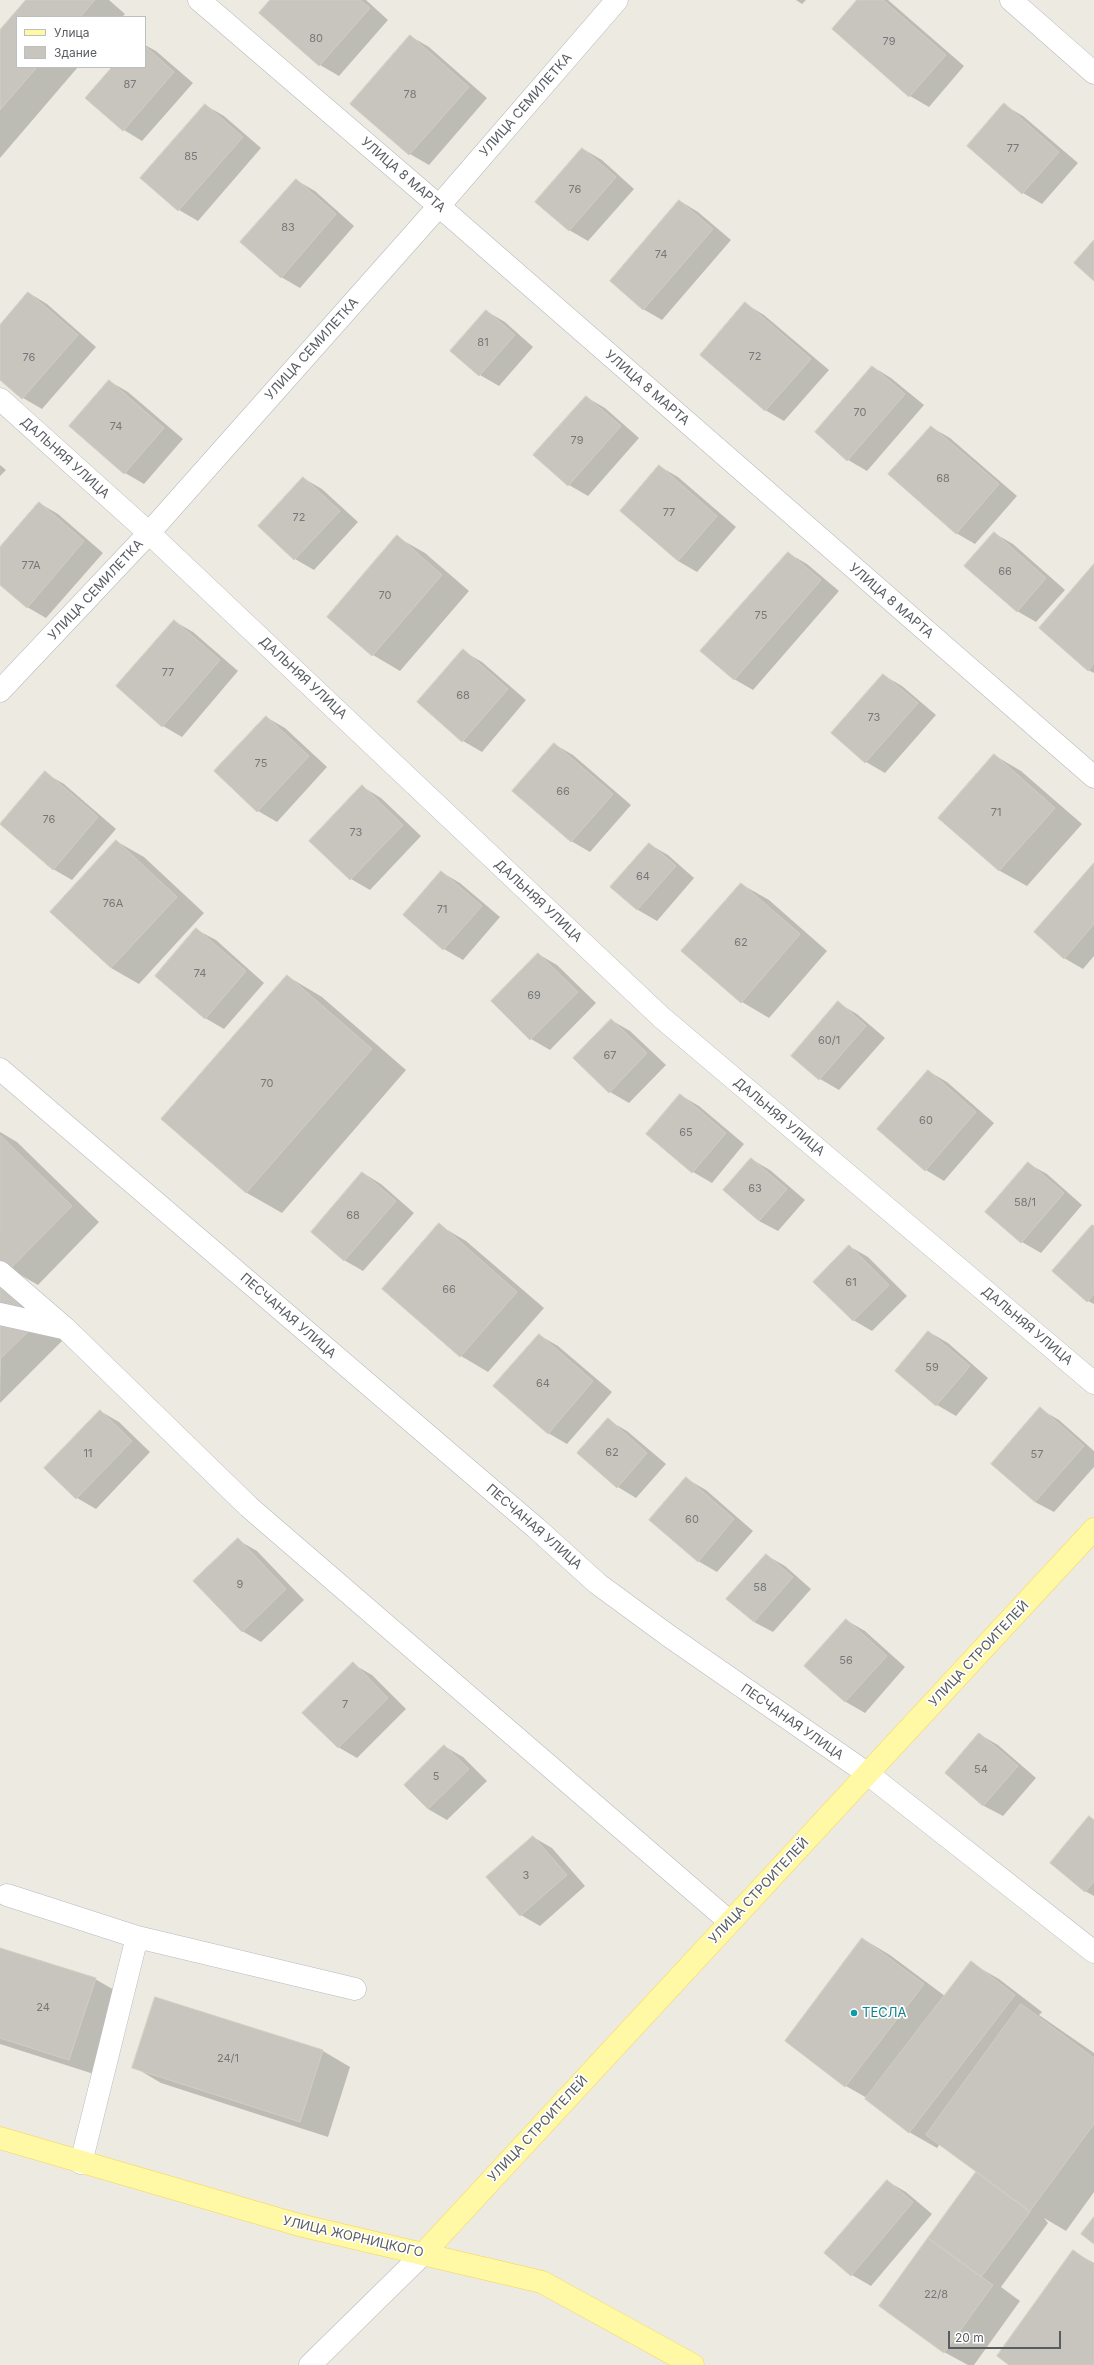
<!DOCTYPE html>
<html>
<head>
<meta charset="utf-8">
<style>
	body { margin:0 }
	#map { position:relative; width:1094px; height:2365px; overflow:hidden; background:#edebe1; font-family:Inter,sans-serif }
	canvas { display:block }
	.legend { position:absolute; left:16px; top:16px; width:130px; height:52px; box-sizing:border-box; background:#fff; border:1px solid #bdbec0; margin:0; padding:5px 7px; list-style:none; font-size:12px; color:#595d62 }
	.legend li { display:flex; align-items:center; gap:8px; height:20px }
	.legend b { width:20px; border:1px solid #bdbec0 }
	.scale { position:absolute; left:948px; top:2331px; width:113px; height:18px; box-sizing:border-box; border:2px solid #595d62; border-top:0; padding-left:5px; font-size:12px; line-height:14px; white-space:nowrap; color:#595d62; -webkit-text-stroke:3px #fff; paint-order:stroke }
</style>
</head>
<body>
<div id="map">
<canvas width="1094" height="2365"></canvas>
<ul class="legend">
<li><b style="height:5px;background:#fff8a4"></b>Улица</li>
<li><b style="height:11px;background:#c8c5be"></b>Здание</li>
</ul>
<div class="scale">20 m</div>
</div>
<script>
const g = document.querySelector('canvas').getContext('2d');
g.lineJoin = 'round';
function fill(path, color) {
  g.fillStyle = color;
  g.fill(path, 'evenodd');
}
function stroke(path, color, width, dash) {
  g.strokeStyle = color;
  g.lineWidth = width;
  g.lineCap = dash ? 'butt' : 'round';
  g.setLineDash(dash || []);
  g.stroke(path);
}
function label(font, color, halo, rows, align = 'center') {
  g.font = font + ' Inter,sans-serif';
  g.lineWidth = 3.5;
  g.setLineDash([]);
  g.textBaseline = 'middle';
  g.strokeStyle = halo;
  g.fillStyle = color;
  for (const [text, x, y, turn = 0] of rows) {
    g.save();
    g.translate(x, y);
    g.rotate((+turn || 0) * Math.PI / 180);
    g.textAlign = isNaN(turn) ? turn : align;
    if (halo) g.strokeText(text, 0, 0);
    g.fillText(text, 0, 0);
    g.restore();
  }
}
fill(new Path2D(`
	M 27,0 L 109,0 L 125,14 L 122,17 L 17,17 L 17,67 L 78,67 L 0,158 L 0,31 Z
	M 271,0 L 366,0 L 388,20 L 339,76 L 320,65 L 260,13 Z
	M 796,0 L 806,0 L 802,4 Z
	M 859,0 L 888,0 L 964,66 L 929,107 L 910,96 Z
	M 410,36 L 429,47 L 487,98 L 429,165 L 410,154 L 352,104 Z
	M 145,45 L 156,51 L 193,83 L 142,141 L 124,130 L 86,98 L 114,67 L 145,67 Z
	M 205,105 L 224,116 L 261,148 L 198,221 L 179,210 Z
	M 1004,105 L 1023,116 L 1078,163 L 1042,204 L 1023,193 L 968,146 Z
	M 583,149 L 602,160 L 634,189 L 588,241 L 569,230 Z
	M 296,180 L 315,191 L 354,226 L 300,288 L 281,277 Z
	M 680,201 L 698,212 L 731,240 L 662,320 L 643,309 Z
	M 29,293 L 47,304 L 96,347 L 42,409 L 23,398 L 0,379 L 0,326 Z
	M 746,304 L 764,315 L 829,370 L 784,421 L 765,410 Z
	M 486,311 L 505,322 L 533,347 L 499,386 L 480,375 L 452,351 Z
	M 873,367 L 891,378 L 924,405 L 867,471 L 848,460 L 816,432 Z
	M 109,381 L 128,392 L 183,439 L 144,484 L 125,473 L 70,426 Z
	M 586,397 L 605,408 L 639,438 L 588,496 L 569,485 L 535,455 Z
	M 931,427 L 950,438 L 1017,496 L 975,544 L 956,533 Z
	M 0,465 L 6,470 L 0,476 Z
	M 659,466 L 678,477 L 736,527 L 697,572 L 678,561 L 621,511 Z
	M 303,478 L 322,489 L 358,522 L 314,570 L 295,559 Z
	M 39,503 L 58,514 L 103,553 L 46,618 L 27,607 L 0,583 L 0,549 Z
	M 994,533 L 1013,544 L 1065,590 L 1036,622 L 1017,611 Z
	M 397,537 L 425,553 L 469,591 L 400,671 L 373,655 Z
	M 788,553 L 807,564 L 839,591 L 753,690 L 734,679 Z
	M 1094,566 L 1094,673 L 1088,670 Z
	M 174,621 L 193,632 L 238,671 L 182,737 L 163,726 Z
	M 463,651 L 482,662 L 526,700 L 482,752 L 463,741 Z
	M 883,675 L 902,686 L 936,715 L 885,773 L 866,762 L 833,733 Z
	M 266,717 L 285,728 L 327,767 L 277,822 L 258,811 Z
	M 554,744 L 573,755 L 631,805 L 590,852 L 571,841 Z
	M 994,755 L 1021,771 L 1082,824 L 1027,886 L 1000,871 L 939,818 Z
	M 45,773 L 64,784 L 116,829 L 72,880 L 53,869 Z
	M 363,787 L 381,798 L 421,836 L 370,890 L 351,879 Z
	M 116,841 L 144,857 L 204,913 L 139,984 L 111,968 L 51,912 Z
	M 649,844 L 668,855 L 694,878 L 657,921 L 638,910 L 612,887 Z
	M 1094,865 L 1094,956 L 1083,969 L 1064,958 Z
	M 441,872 L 460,883 L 500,917 L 463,960 L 444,949 Z
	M 741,884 L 769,900 L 827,951 L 769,1018 L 742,1002 Z
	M 197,930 L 216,940 L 264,983 L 224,1029 L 205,1018 Z
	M 538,954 L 557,965 L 596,1003 L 550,1050 L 531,1039 Z
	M 287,976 L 322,997 L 406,1070 L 282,1213 L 247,1193 L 163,1119 Z
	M 838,1003 L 857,1014 L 885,1038 L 839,1090 L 820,1079 L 792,1056 Z
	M 611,1020 L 630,1031 L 666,1065 L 629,1103 L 610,1092 Z
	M 928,1071 L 947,1082 L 994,1123 L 944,1181 L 926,1170 Z
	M 680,1095 L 699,1106 L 744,1144 L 712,1183 L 693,1172 Z
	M 0,1132 L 17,1142 L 99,1222 L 38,1285 L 10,1269 L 0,1258 Z
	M 751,1159 L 770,1170 L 805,1200 L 778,1231 L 759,1221 Z
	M 1029,1164 L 1047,1174 L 1082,1205 L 1041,1253 L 1022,1242 L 987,1212 Z
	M 363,1173 L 381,1184 L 414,1213 L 363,1271 L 344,1260 Z
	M 439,1225 L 466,1241 L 544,1308 L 488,1372 L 461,1356 L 383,1289 Z
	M 1094,1227 L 1094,1304 L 1088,1301 Z
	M 849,1246 L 868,1257 L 907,1296 L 872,1331 L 853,1320 Z
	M 1,1288 L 29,1304 L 64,1339 L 0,1403 Z
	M 929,1332 L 948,1343 L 988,1378 L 956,1416 L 937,1405 L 896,1371 Z
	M 539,1335 L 558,1346 L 612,1392 L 567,1444 L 548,1433 Z
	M 1040,1409 L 1059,1420 L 1094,1451 L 1094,1467 L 1054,1512 L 1035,1502 L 992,1464 Z
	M 100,1411 L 119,1422 L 150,1452 L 96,1509 L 77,1498 L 45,1468 Z
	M 608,1420 L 627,1431 L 666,1464 L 636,1498 L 618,1487 Z
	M 687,1479 L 706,1490 L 753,1531 L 717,1572 L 698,1561 Z
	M 238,1540 L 257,1551 L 304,1600 L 261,1642 L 242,1631 Z
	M 766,1555 L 785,1566 L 811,1589 L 773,1632 L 754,1622 Z
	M 846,1620 L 865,1631 L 905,1667 L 865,1713 L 846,1702 L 806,1666 Z
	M 353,1664 L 372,1675 L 406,1709 L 357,1758 L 338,1747 Z
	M 979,1734 L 998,1745 L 1036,1778 L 1003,1816 L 984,1806 L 946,1773 Z
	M 444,1746 L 463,1757 L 487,1781 L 447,1820 L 428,1809 L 405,1785 Z
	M 1094,1820 L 1094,1896 L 1085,1891 Z
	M 533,1837 L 552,1848 L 585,1886 L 540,1926 L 521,1915 Z
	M 863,1939 L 890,1955 L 945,1996 L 971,1963 L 999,1979 L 1042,2012 L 1039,2015 L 1094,2053 L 1094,2192 L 1066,2231 L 1044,2218 L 1048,2223 L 1001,2287 L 1020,2301 L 974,2365 L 968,2365 L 944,2352 L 977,2173 L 982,2174 L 940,2144 L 937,2148 L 909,2132 L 867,2098 L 846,2086 L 786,2041 Z
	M 0,1949 L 95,1979 L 123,1995 L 97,2075 L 0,2044 Z
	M 156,1998 L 323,2051 L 350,2067 L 328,2137 L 161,2083 L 134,2067 Z
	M 887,2181 L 906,2192 L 932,2214 L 871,2286 L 852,2275 L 825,2253 Z
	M 1074,2252 L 1094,2263 L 1094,2365 L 1011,2365 Z`), '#0003');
const building = new Path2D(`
	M 26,0 L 95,0 L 80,17 L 17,17 L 17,67 L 37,67 L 0,110 L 0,30 Z
	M 270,0 L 360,0 L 370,8 L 319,66 L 259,13 Z
	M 857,0 L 883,0 L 946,55 L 909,97 L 832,29 Z
	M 410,35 L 469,87 L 409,155 L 350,104 Z
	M 145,46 L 174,72 L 123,131 L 85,98 L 112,67 L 145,67 Z
	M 1004,103 L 1059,152 L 1022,194 L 967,146 Z
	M 205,104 L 243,137 L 178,211 L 140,178 Z
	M 582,148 L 616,177 L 569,231 L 535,202 Z
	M 296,179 L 336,214 L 281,278 L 240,242 Z
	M 679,200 L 713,229 L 643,310 L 610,281 Z
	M 1094,240 L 1094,281 L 1074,263 Z
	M 28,292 L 78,335 L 22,399 L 0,380 L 0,325 Z
	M 745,302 L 811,359 L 765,411 L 700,355 Z
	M 486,310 L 515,335 L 479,376 L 450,351 Z
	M 872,366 L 905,394 L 847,461 L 815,432 Z
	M 109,380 L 164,428 L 124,474 L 69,426 Z
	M 586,396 L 621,426 L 568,486 L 533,455 Z
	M 931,426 L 999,484 L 956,534 L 888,474 Z
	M 659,465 L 717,516 L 678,561 L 620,511 Z
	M 303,477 L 340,511 L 294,560 L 258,526 Z
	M 39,502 L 84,541 L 27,608 L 0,585 L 0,547 Z
	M 994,532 L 1046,578 L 1017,612 L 964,566 Z
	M 397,535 L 442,575 L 372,656 L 327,617 Z
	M 788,552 L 821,580 L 734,680 L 700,651 Z
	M 1094,564 L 1094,663 L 1088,671 L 1039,628 Z
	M 174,620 L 220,660 L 162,727 L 116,686 Z
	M 463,649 L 508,689 L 462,742 L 417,702 Z
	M 883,674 L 918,703 L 865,763 L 831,733 Z
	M 266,716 L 309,756 L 257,812 L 214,771 Z
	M 554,743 L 613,794 L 571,842 L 512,791 Z
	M 994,754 L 1055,808 L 999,871 L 938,818 Z
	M 45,771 L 98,817 L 53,870 L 0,824 Z
	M 362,785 L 403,825 L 350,880 L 309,841 Z
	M 116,840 L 177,897 L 111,968 L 50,912 Z
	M 649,843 L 676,866 L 637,910 L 610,887 Z
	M 1094,863 L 1094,924 L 1064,959 L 1034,932 Z
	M 441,871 L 482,906 L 443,950 L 403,915 Z
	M 741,883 L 800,934 L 741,1003 L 681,951 Z
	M 196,928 L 246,971 L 205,1019 L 155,976 Z
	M 538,953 L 578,992 L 530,1040 L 491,1001 Z
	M 287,975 L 372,1049 L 246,1193 L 161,1119 Z
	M 838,1001 L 866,1026 L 819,1080 L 791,1056 Z
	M 611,1019 L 647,1053 L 609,1093 L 573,1058 Z
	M 928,1070 L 976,1112 L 925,1171 L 877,1129 Z
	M 680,1094 L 726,1133 L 692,1173 L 646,1134 Z
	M 0,1135 L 72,1206 L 10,1269 L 0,1260 Z
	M 751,1158 L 787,1189 L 759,1221 L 723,1190 Z
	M 1028,1162 L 1064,1193 L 1021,1243 L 985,1212 Z
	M 362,1172 L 396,1201 L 344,1261 L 311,1232 Z
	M 439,1223 L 517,1292 L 460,1357 L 382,1289 Z
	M 1092,1225 L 1094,1226 L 1094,1294 L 1087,1302 L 1052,1271 Z
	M 849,1245 L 889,1285 L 853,1321 L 813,1282 Z
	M 1,1287 L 37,1323 L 0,1359 L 0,1288 Z
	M 928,1331 L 970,1366 L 936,1406 L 895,1371 Z
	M 539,1334 L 593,1381 L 548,1434 L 493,1386 Z
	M 1040,1407 L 1084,1446 L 1035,1502 L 991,1464 Z
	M 100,1410 L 132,1441 L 76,1499 L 44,1468 Z
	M 608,1418 L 647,1453 L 617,1488 L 577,1453 Z
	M 686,1477 L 734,1519 L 698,1562 L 649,1520 Z
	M 238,1538 L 286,1589 L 242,1632 L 193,1581 Z
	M 766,1554 L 793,1577 L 754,1622 L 726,1599 Z
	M 846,1619 L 887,1656 L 845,1702 L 804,1666 Z
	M 353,1662 L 388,1698 L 338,1748 L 302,1713 Z
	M 979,1733 L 1018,1766 L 983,1806 L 945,1773 Z
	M 444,1745 L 469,1769 L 428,1809 L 404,1785 Z
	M 1089,1816 L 1094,1820 L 1094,1881 L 1085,1892 L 1050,1863 Z
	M 533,1836 L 567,1875 L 520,1916 L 486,1877 Z
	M 862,1938 L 924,1984 L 845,2087 L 785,2041 Z
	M 0,1948 L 96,1978 L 69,2060 L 0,2038 Z
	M 971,1961 L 1015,1995 L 909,2133 L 865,2099 Z
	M 155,1997 L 323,2050 L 300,2122 L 132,2068 Z
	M 1021,2004 L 1094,2058 L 1094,2124 L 1030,2211 L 926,2135 Z
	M 976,2172 L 1030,2212 L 981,2277 L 928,2238 Z
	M 887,2180 L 913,2202 L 851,2276 L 824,2253 Z
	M 1094,2217 L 1094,2244 L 1081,2234 Z
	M 928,2238 L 993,2285 L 944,2353 L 879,2306 Z
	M 1073,2250 L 1094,2265 L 1094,2365 L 1009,2365 L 997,2356 Z`);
fill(building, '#c8c5be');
stroke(building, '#d2cdbf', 1);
const minor = new Path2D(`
	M 199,0 L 439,206 L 1094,777
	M 1011,0 L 1094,73
	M 0,399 L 149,533 L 661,1017 L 1094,1383
	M 0,691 L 149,533 L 439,206 L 617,0
	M 0,1069 L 536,1528 L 598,1584 L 669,1636 L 868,1774 L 1094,1952
	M 0,1272 L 65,1328 L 249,1507 L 730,1922
	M 0,1314 L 63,1328
	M 7,1895 L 137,1937 L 81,2163
	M 137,1937 L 355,1989
	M 310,2365 L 423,2254`);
const major = new Path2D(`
	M 0,2138 L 299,2225 L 542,2282 L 693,2365
	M 423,2254 L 1094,1529`);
stroke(minor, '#b6b9be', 23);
stroke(major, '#f5d552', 23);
stroke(minor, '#fff', 22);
stroke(major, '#fff8a4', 22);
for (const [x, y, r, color] of [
	[854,2013,4,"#0f9aa8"]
]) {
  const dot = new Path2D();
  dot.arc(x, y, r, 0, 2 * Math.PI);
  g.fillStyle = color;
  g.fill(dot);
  stroke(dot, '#fff', 1.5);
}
label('11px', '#757779', null, [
	["80",316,39],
	["79",889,42],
	["87",130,85],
	["78",410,95],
	["77",1013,149],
	["85",191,157],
	["76",575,190],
	["83",288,228],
	["74",661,255],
	["81",483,343],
	["72",755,357],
	["76",29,358],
	["70",860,413],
	["74",116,427],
	["79",577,441],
	["68",943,479],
	["77",669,513],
	["72",299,518],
	["77А",31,566],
	["66",1005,572],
	["70",385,596],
	["75",761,616],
	["77",168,673],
	["68",463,696],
	["73",874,718],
	["75",261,764],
	["66",563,792],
	["71",996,813],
	["76",49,820],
	["73",356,833],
	["64",643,877],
	["76А",113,904],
	["71",442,910],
	["62",741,943],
	["74",200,974],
	["69",534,996],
	["60/1",829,1041],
	["67",610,1056],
	["70",267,1084],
	["60",926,1121],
	["65",686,1133],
	["63",755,1189],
	["58/1",1025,1203],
	["68",353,1216],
	["61",851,1283],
	["66",449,1290],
	["59",932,1368],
	["64",543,1384],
	["62",612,1453],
	["11",88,1454],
	["57",1037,1455],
	["60",692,1520],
	["9",240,1585],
	["58",760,1588],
	["56",846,1661],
	["7",345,1705],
	["54",981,1770],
	["5",436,1777],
	["3",526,1876],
	["24",43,2008],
	["24/1",228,2059],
	["22/8",936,2295]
]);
label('13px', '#595d62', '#fff', [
	["УЛИЦА СЕМИЛЕТКА",526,105,-49],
	["УЛИЦА 8 МАРТА",403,175,41],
	["УЛИЦА СЕМИЛЕТКА",312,349,-48],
	["УЛИЦА 8 МАРТА",647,388,41],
	["ДАЛЬНЯЯ УЛИЦА",65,458,42],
	["УЛИЦА СЕМИЛЕТКА",96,590,-47],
	["УЛИЦА 8 МАРТА",891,601,41],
	["ДАЛЬНЯЯ УЛИЦА",303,678,43],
	["ДАЛЬНЯЯ УЛИЦА",538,901,43],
	["ДАЛЬНЯЯ УЛИЦА",779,1117,40],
	["ПЕСЧАНАЯ УЛИЦА",288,1316,41],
	["ДАЛЬНЯЯ УЛИЦА",1027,1326,40],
	["ПЕСЧАНАЯ УЛИЦА",534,1527,41],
	["УЛИЦА СТРОИТЕЛЕЙ",979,1654,-47],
	["ПЕСЧАНАЯ УЛИЦА",792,1722,35],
	["УЛИЦА СТРОИТЕЛЕЙ",759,1891,-47],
	["УЛИЦА СТРОИТЕЛЕЙ",538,2129,-47],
	["УЛИЦА ЖОРНИЦКОГО",353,2237,13]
]);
label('13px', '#0d838f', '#fff', [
	["ТЕСЛА",862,2013]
], 'left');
</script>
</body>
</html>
